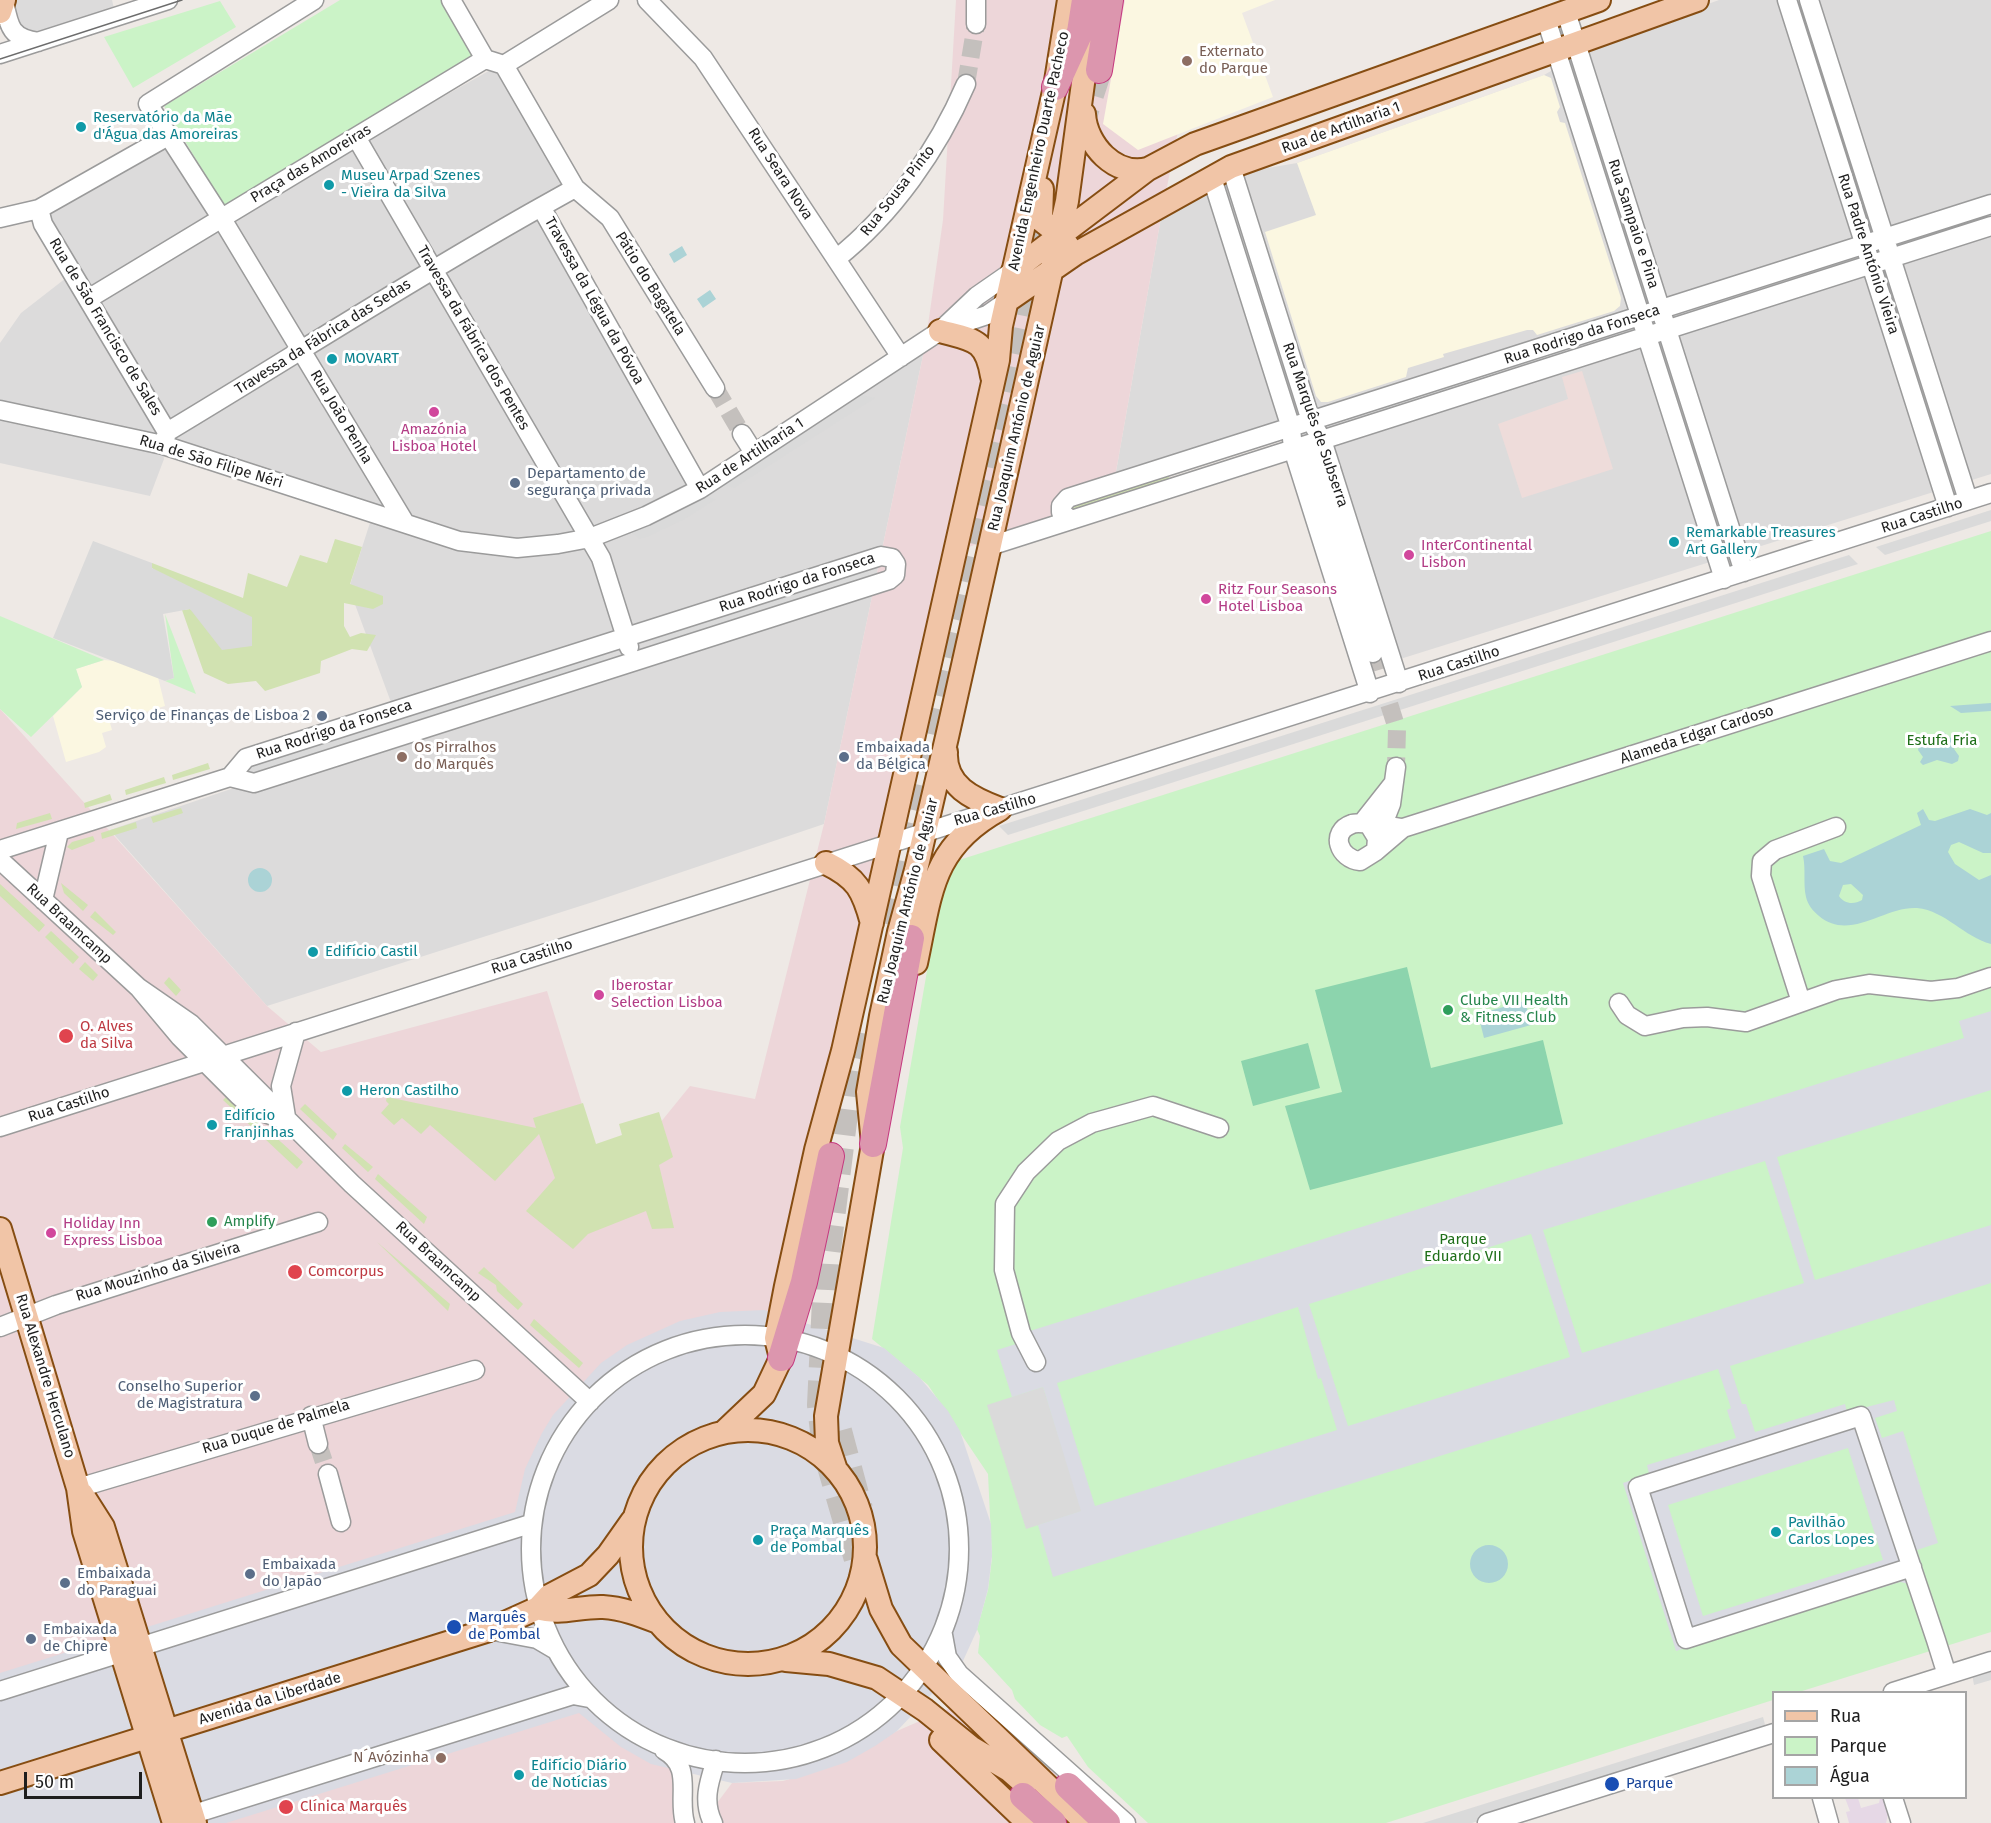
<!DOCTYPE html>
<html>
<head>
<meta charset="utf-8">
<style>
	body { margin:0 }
	#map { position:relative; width:1991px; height:1823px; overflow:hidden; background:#eee9e5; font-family:"Fira Sans",sans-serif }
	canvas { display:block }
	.legend { position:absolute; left:1772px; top:1691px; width:195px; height:108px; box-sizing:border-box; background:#fff; border:2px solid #a5a5a5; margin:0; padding:8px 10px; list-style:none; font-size:18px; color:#1e1e1e }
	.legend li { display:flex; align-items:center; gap:12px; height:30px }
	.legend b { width:30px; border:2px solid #a5a5a5 }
	.scale { position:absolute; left:24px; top:1772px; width:118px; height:27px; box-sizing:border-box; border:3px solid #1e1e1e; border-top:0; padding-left:8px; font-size:18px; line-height:21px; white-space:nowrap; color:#1e1e1e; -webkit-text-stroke:4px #fff; paint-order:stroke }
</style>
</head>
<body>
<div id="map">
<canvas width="1991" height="1823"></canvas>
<ul class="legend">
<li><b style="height:8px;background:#f1c5a7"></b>Rua</li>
<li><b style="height:16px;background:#cbf3c7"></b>Parque</li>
<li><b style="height:16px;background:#abd3d6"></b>Água</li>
</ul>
<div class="scale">50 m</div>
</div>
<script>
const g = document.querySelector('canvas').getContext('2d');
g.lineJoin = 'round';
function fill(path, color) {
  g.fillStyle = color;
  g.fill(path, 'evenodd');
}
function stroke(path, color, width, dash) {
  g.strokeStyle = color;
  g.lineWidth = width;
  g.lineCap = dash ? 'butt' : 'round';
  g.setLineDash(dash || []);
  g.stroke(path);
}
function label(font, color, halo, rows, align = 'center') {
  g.font = font + ' "Fira Sans",sans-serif';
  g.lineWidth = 6;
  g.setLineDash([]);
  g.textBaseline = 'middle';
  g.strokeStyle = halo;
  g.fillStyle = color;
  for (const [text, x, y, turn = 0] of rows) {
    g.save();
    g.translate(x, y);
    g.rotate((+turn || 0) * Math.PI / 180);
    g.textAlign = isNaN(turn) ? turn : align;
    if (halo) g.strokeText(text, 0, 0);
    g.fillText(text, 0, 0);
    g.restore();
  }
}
fill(new Path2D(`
	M 16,0 L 112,0 L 114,9 L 13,43 L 5,30 Z
	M 1719,0 L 1991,0 L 1991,474 L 1365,670 L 1290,435 L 1112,494 L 1162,212 L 1250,171 L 1297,163 L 1544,75 L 1598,44 Z
	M 494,68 L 566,188 L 531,206 L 693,494 L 925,346 L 824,824 L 596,901 L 267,1006 L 110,830 L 399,732 L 396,716 L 349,588 L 376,504 L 178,446 L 46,214 L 166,143 L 217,224 Z
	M 66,278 L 159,431 L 164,459 L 150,496 L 0,463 L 0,343 L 21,313 Z`), '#dcdbdb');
fill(new Path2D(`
	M 956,0 L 1204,0 L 1162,212 L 1112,494 L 942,557 L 864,913 L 767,1320 L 620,1359 L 559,1409 L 556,1429 L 695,1823 L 0,1823 L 0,709 L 267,1006 L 321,1052 L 547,991 L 595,1146 L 660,1123 L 690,1086 L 755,1099 L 824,824 L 925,346 L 943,220 Z
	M 989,1691 L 1132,1823 L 718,1823 L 711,1811 L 732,1783 L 783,1781 L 824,1769 L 897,1731 Z`), '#edd6d9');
fill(new Path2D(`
	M 1845,1798 L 1858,1798 L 1861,1808 L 1879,1803 L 1880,1798 L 1892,1798 L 1886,1823 L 1849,1823 L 1846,1812 L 1850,1811 Z`), '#e6d8e6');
fill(new Path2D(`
	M 1125,0 L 1275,0 L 1242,13 L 1273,97 L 1138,150 L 1103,124 Z
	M 1544,75 L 1551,78 L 1560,107 L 1557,112 L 1560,122 L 1565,123 L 1621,298 L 1620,306 L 1614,311 L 1537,335 L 1533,330 L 1527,330 L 1443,354 L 1444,357 L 1408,368 L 1406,377 L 1328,402 L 1321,402 L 1316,396 L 1265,232 L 1316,215 L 1297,163 Z
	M 104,660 L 155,665 L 165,706 L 110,723 L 112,730 L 102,733 L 106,747 L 99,752 L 66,762 L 53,716 L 82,687 L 76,669 Z`), '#fbf7e1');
fill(new Path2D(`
	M 1582,371 L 1613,469 L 1522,498 L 1498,424 L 1568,399 L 1562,377 Z`), '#eedcda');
fill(new Path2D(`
	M 1168,475 L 1170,480 L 1073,514 L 1067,505 Z
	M 335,539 L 362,547 L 350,584 L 383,596 L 383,604 L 373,609 L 344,603 L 344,626 L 350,637 L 361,633 L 376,635 L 367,651 L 352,649 L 321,661 L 320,673 L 265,691 L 256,681 L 228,684 L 204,673 L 182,610 L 190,609 L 252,645 L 152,568 L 152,563 L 243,598 L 248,573 L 287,587 L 300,555 L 327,563 Z
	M 208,763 L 210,769 L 173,780 L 172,775 Z
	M 164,777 L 166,783 L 126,795 L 125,790 Z
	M 110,794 L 112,800 L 85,808 L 84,803 Z
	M 181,808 L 183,813 L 153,823 L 151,817 Z
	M 50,813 L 52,819 L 16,829 L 17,823 Z
	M 136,822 L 137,828 L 102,839 L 101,833 Z
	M 93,836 L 95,841 L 72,850 L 67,847 L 72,842 Z
	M 61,883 L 88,905 L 83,911 L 64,893 Z
	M 0,884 L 45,925 L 39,932 L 0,896 Z
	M 95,911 L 116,932 L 113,935 L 90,917 Z
	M 51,931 L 79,957 L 73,964 L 45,937 Z
	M 85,962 L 98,975 L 93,981 L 79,969 Z
	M 169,977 L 181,990 L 176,996 L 164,983 Z
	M 229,1094 L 260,1122 L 254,1129 L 223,1100 Z
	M 387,1097 L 536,1128 L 533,1118 L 583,1103 L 596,1144 L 622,1135 L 619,1124 L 659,1112 L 673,1157 L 659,1165 L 674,1228 L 652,1229 L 646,1211 L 588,1234 L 573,1249 L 526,1211 L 555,1178 L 539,1134 L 495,1181 L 430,1125 L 421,1134 L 402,1118 L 394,1125 L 381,1113 L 389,1104 L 386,1101 Z
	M 305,1104 L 337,1134 L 333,1140 L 300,1109 Z
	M 270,1132 L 303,1162 L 297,1169 L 264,1138 Z
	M 345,1144 L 373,1167 L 368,1172 L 342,1148 Z
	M 378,1174 L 427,1217 L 424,1224 L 375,1179 Z
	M 377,1242 L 450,1304 L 448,1311 Z
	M 484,1267 L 523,1304 L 518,1310 L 497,1291 L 496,1285 L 478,1273 Z
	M 534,1319 L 583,1363 L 579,1368 L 530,1325 Z`), '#d1e2b1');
fill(new Path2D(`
	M 340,0 L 442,0 L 476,57 L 225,208 L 164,106 Z
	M 220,1 L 236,27 L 133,88 L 104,37 Z
	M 1991,531 L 1991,1632 L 1799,1692 L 1774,1692 L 1773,1700 L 1386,1823 L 1148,1823 L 1088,1767 L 1067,1736 L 1062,1738 L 1040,1725 L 1015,1699 L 1012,1690 L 978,1653 L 980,1636 L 977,1629 L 988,1590 L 992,1558 L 988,1474 L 928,1385 L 872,1339 L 903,1148 L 900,1127 L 940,896 L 956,861 Z
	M 165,614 L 196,694 L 165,681 L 174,678 Z
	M 0,616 L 104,660 L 76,669 L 82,687 L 31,737 L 0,709 Z`), '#cbf3c7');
fill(new Path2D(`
	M 1407,967 L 1431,1068 L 1543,1040 L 1563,1124 L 1310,1190 L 1285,1106 L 1342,1092 L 1315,990 Z
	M 1308,1043 L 1320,1088 L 1253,1106 L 1241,1061 Z`), '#8cd4ad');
fill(new Path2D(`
	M 1574,124 L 1624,281 L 1619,282 L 1569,125 Z
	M 1235,198 L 1298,397 L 1287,400 L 1224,202 Z
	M 1217,209 L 1274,392 L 1270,394 L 1213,213 Z
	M 1609,331 L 1606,345 L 1342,428 L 1345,415 Z
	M 862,395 L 875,398 L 734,488 L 722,485 Z
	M 705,496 L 716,499 L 683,520 L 647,537 L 640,539 L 631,532 L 661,520 Z
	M 1991,510 L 1991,521 L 1885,555 L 1876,547 Z
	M 93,541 L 152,563 L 152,568 L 252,617 L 252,646 L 222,650 L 190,609 L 163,614 L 174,678 L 165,681 L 53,638 Z
	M 1849,555 L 1858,564 L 1008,835 L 999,826 Z
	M 869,567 L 869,579 L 655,648 L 652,636 Z
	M 603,652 L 606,663 L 252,776 L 246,775 L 246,767 Z
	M 1043,1387 L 1082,1511 L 1026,1529 L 987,1405 Z
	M 1991,1667 L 1991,1680 L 1974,1685 L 1972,1674 Z
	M 1763,1717 L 1767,1732 L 1472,1823 L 1423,1823 Z`), '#dadada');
fill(new Path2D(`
	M 1991,1011 L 1991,1090 L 1777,1157 L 1815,1280 L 1991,1225 L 1991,1283 L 1730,1366 L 1742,1404 L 1746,1404 L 1755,1432 L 1845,1404 L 1847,1412 L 1894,1400 L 1897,1411 L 1875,1418 L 1882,1438 L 1903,1431 L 1938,1543 L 1917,1550 L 1947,1646 L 1909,1584 L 1900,1582 L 1676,1651 L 1623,1483 L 1649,1474 L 1647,1465 L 1736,1438 L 1727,1410 L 1731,1408 L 1718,1369 L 1053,1577 L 1038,1525 L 1081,1511 L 1043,1387 L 1012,1397 L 997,1350 L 1016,1344 L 1014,1336 L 1964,1038 L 1959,1021 ZM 1765,1161 L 1804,1283 L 1582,1353 L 1543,1230 ZM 1531,1234 L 1570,1357 L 1348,1426 L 1309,1304 ZM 1298,1307 L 1318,1379 L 1321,1378 L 1337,1430 L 1095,1506 L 1057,1383 ZM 1848,1448 L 1883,1560 L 1703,1616 L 1668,1505 Z
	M 764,1310 L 884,1348 L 920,1378 L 948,1411 L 960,1431 L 991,1524 L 992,1556 L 988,1589 L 977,1630 L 963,1661 L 897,1731 L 875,1746 L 847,1762 L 796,1779 L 732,1783 L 651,1764 L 621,1747 L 579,1713 L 226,1823 L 0,1823 L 0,1673 L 515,1512 L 525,1469 L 542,1433 L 553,1415 L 601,1363 L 627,1345 L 680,1321 L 720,1312 Z`), '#dadbe3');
fill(new Path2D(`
	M 682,246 L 687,255 L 674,263 L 669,254 Z
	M 710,290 L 716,299 L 703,308 L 697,299 Z
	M 1991,703 L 1991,711 L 1961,713 L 1950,706 Z
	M 1942,731 L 1956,742 L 1954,749 L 1959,756 L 1958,761 L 1952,764 L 1937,760 L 1923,765 L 1920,762 L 1923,757 L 1918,750 L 1920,742 L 1932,742 Z
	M 1923,809 L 1929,820 L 1935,821 L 1970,809 L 1987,815 L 1991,813 L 1991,853 L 1983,853 L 1959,842 L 1951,845 L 1948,852 L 1955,864 L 1979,880 L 1991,875 L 1991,944 C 1964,937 1946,911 1917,908 C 1884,906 1850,942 1819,916 C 1813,911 1808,905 1806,897 C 1803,884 1806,869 1803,856 L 1824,849 L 1830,861 L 1841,863 L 1921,825 L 1917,813 ZM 1851,884 L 1863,895 L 1862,900 C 1854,905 1844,904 1839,896 L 1843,885 Z
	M248 880a12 12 0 1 1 24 0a12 12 0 1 1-24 0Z
	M 1525,1001 L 1531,1025 L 1484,1038 L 1478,1014 Z
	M1470 1564a19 19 0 1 1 38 0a19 19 0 1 1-38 0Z`), '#abd3d6');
stroke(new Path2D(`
	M 966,84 L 976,24
	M 715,388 L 742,434
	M 1373,653 L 1397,729 L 1396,767
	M 318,1444 L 328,1474`), '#c4c0bd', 18, [18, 9]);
stroke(new Path2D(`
	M 1079,132 L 1099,70
	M 1002,391 L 1042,197
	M 891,925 L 1016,373
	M 857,1032 L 852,1058 L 827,1258 L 820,1405 L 825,1449 L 865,1587
	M 839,1431 L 860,1509
	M 973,1700 L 1068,1786`), '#c4c0bd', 26, [26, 13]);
const minor = new Path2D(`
	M 314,0 L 148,104 L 222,219 L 405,523
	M 451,0 L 485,59
	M 647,0 L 703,58 L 901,357
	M 976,0 L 976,24
	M 1787,0 L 1948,507
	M 1809,0 L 1968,500
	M 4,1 C 9,26 10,38 38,42
	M 1566,12 L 1744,572
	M 1546,19 L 1724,579
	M 0,54 L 168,0
	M 504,65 L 575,188 L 541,207 L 700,489
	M 504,65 L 609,0
	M 356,137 L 601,558 L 629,647
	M 1231,167 L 1311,421 L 1322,440 L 1399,683
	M 1212,178 L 1291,428 L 1293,449 L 1370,693
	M 575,188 L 610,218 L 715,388
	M 39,209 L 43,224 L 167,432 L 164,444
	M 0,218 L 39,209 L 168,136
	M 836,259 C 893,214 938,149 966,84
	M 88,299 L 485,59 L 504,65
	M 948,328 L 987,315 L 1007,301
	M 0,410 L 163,445 L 459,541 L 517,548 L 558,544 L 590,538 L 646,516 L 700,489 L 940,331 L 977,296 L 1013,271
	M 167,432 C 292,357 414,278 541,207
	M 742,434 L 754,453
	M 1308,445 L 1373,653
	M 1071,520 L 1061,512 L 1061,506 L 1068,498 L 1991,204
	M 990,546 L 1991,226
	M 1362,823 L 1392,785
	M 1369,825 L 1377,838 L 1376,851 L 1360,861 C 1339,859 1329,832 1352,824 C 1359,821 1393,827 1403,828
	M 1378,837 L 1391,804 L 1396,767
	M 0,850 L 230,777 L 246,758 L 881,556 L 892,558 L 896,564 L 895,575 L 889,580 L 254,783 L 230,777
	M 1376,851 L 1403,828 L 1991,641
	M 0,860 L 139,988 L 180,1037 L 238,1095 L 254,1109 L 282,1119
	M 43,900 L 59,832
	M 139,988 L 191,1024 L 352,1184 L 590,1402
	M 1801,1002 L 1761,876 L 1762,861 L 1775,850 L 1836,827
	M 1619,1003 L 1627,1015 L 1645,1026 L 1683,1018 L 1707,1017 L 1746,1022 L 1836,990 L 1869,984 L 1931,991 L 1958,988 L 1991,977
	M 286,1117 L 281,1086 L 296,1032
	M 0,1127 L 1991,493
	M 0,1327 L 56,1305 L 318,1222
	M531 1549a214 214 0 1 1 428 0a214 214 0 1 1-428 0Z
	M 1036,1362 L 1021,1333 L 1004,1270 L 1005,1204 L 1026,1172 L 1058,1141 L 1092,1123 L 1153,1106 L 1219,1128
	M 311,1416 L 318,1444
	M 328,1474 L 341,1522
	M 78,1488 L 475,1370
	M 1912,1567 L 1686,1639 L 1638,1487 L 1861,1416 L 1936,1640 L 1947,1675
	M 489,1630 L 537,1639 L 554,1649
	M 943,1635 L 947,1657 L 959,1674 L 1126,1823
	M 0,1691 L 530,1524
	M 1893,1692 L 1991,1661
	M 664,1750 C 694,1767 677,1796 685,1823
	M 1822,1798 L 1829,1823
	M 1893,1798 L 1901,1823
	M 181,1818 L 573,1695 L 589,1698
	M 713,1823 C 702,1801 709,1782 716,1760
	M 1487,1823 L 1774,1733`);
const major = new Path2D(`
	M 0,12 L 4,0
	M 1084,114 C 1086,145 1115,177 1148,169
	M 1042,189 L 1041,220 L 1060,235 L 1068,246
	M 1013,271 L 1148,169 L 1195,144 L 1599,0
	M 1007,301 L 1075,254 L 1231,167 L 1697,0
	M 940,331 C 973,340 986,339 992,376
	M 946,752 C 944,786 973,799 1000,809
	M 826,863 C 857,878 863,890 872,923
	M 916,963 C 931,893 931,847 1000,809
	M 0,1229 L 78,1488 L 84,1531 L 174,1823
	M631 1547a117 117 0 1 1 234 0a117 117 0 1 1-234 0Z
	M 725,1431 L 764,1394 L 781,1358 L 776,1338 L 786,1286 L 816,1150 L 843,1051 L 998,360 L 1001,326 L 1055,87 L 1069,0
	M 835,1467 L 827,1443 L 826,1416 L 873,1144 L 868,1092 L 881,1016 L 899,932 L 916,870 L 947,737 L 1067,201 L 1092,17
	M 82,1494 L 103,1527 L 195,1823
	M 866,1560 L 881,1609 L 901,1645 L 1086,1823
	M 538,1608 C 560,1615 580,1606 603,1607 C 622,1608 640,1615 658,1622
	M 786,1660 L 829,1664 L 877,1678 L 925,1710 L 972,1748 L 1009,1770 L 1025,1784
	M 941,1740 L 1028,1823
	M 0,1783 L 489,1630 L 538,1608 L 549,1596 L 589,1575 L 608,1555 L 632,1521`);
const highway = new Path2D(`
	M 1099,70 L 1110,0
	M 1055,87 L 1080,32 L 1085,0
	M 873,1144 L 911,938
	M 781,1358 L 804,1282 L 831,1156
	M 1068,1786 L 1107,1823
	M 1023,1796 L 1053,1823`);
stroke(minor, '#9b9b9b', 21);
stroke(major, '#864d12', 26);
stroke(highway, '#c5397f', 28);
stroke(minor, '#fff', 18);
stroke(major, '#f1c5a7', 22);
stroke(highway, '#dc96ae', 26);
stroke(new Path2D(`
	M 0,59 L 182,0`), '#6c6c6c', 1.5);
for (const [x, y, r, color] of [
	[1187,61,6,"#8d6e63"],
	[81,127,6,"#0f9aa8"],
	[329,185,6,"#0f9aa8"],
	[332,359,6,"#0f9aa8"],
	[434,412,6,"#d1479c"],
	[515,483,6,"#5c6f8a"],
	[1674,542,6,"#0f9aa8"],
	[1409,555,6,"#d1479c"],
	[1206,599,6,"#d1479c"],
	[322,716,6,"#5c6f8a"],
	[402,757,6,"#8d6e63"],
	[844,757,6,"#5c6f8a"],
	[313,952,6,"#0f9aa8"],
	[599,995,6,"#d1479c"],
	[1448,1010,6,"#2e9e5b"],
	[66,1036,8,"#e0444e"],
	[347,1091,6,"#0f9aa8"],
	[212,1125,6,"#0f9aa8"],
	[212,1222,6,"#2e9e5b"],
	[51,1233,6,"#d1479c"],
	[295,1272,8,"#e0444e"],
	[255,1396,6,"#5c6f8a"],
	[1776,1532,6,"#0f9aa8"],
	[758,1540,6,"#0f9aa8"],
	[250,1574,6,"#5c6f8a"],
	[65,1583,6,"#5c6f8a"],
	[454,1627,8,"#1a4fb4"],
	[31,1639,6,"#5c6f8a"],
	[441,1758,6,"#8d6e63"],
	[519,1775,6,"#0f9aa8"],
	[1612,1784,8,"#1a4fb4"],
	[286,1807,8,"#e0444e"]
]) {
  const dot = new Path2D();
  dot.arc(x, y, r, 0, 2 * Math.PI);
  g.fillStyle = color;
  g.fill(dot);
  stroke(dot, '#fff', 2);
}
label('15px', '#785e54', '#fff', [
	["Externato",1199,52],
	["do Parque",1199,69],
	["Os Pirralhos",414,748],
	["do Marquês",414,765],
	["N´Avózinha",429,1758,"right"]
], 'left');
label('15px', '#0d838f', '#fff', [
	["Reservatório da Mãe",93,118],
	["d'Água das Amoreiras",93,135],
	["Museu Arpad Szenes",341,176],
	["- Vieira da Silva",341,193],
	["MOVART",344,359],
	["Remarkable Treasures",1686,533],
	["Art Gallery",1686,550],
	["Edifício Castil",325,952],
	["Heron Castilho",359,1091],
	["Edifício",224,1116],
	["Franjinhas",224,1133],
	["Pavilhão",1788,1523],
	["Carlos Lopes",1788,1540],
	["Praça Marquês",770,1531],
	["de Pombal",770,1548],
	["Edifício Diário",531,1766],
	["de Notícias",531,1783]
], 'left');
label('15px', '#1e1e1e', '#fff', [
	["Rua de Artilharia 1",1341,128,-20],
	["Avenida Engenheiro Duarte Pacheco",1039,151,-78],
	["Praça das Amoreiras",311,164,-31],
	["Rua Seara Nova",780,174,57],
	["Rua Sousa Pinto",898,191,-52],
	["Rua Sampaio e Pina",1633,224,72],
	["Rua Padre António Vieira",1868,254,72],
	["Pátio do Bagatela",650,284,58],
	["Travessa da Légua da Póvoa",594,301,61],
	["Rua de São Francisco de Sales",105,327,59],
	["Rua Rodrigo da Fonseca",1582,335,-18],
	["Travessa da Fábrica das Sedas",323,337,-32],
	["Travessa da Fábrica dos Pentes",473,338,60],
	["Rua João Penha",341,417,59],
	["Rua Marquês de Subserra",1315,425,71],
	["Rua Joaquim António de Aguiar",1017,428,-77],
	["Rua de Artilharia 1",750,456,-33],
	["Rua de São Filipe Néri",211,462,17],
	["Rua Castilho",1922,516,-18],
	["Rua Rodrigo da Fonseca",797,583,-18],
	["Rua Castilho",1459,664,-18],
	["Rua Rodrigo da Fonseca",334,730,-18],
	["Alameda Edgar Cardoso",1697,735,-18],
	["Rua Castilho",995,810,-16],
	["Rua Joaquim António de Aguiar",908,901,-76],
	["Rua Braamcamp",69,924,43],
	["Rua Castilho",532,957,-18],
	["Rua Castilho",69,1105,-18],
	["Rua Braamcamp",438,1262,43],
	["Rua Mouzinho da Silveira",158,1272,-17],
	["Rua Alexandre Herculano",45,1376,73],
	["Rua Duque de Palmela",276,1427,-17],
	["Avenida da Liberdade",270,1699,-17]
]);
label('15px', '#b23c85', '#fff', [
	["Amazónia",434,430,"center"],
	["Lisboa Hotel",434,447,"center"],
	["InterContinental",1421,546],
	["Lisbon",1421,563],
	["Ritz Four Seasons",1218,590],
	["Hotel Lisboa",1218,607],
	["Iberostar",611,986],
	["Selection Lisboa",611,1003],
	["Holiday Inn",63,1224],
	["Express Lisboa",63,1241]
], 'left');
label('15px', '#4e5e75', '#fff', [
	["Departamento de",527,474],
	["segurança privada",527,491],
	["Serviço de Finanças de Lisboa 2",310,716,"right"],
	["Embaixada",856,748],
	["da Bélgica",856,765],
	["Conselho Superior",243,1387,"right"],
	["de Magistratura",243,1404,"right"],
	["Embaixada",262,1565],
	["do Japão",262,1582],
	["Embaixada",77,1574],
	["do Paraguai",77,1591],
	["Embaixada",43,1630],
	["de Chipre",43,1647]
], 'left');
label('15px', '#1f6f19', '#fff', [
	["Estufa Fria",1942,741],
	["Parque",1463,1240],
	["Eduardo VII",1463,1257]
]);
label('15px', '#27864d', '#fff', [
	["Clube VII Health",1460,1001],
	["& Fitness Club",1460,1018],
	["Amplify",224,1222]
], 'left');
label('15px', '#be3a42', '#fff', [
	["O. Alves",80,1027],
	["da Silva",80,1044],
	["Comcorpus",308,1272],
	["Clínica Marquês",300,1807]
], 'left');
label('15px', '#164399', '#fff', [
	["Marquês",468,1618],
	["de Pombal",468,1635],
	["Parque",1626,1784]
], 'left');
</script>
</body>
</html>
